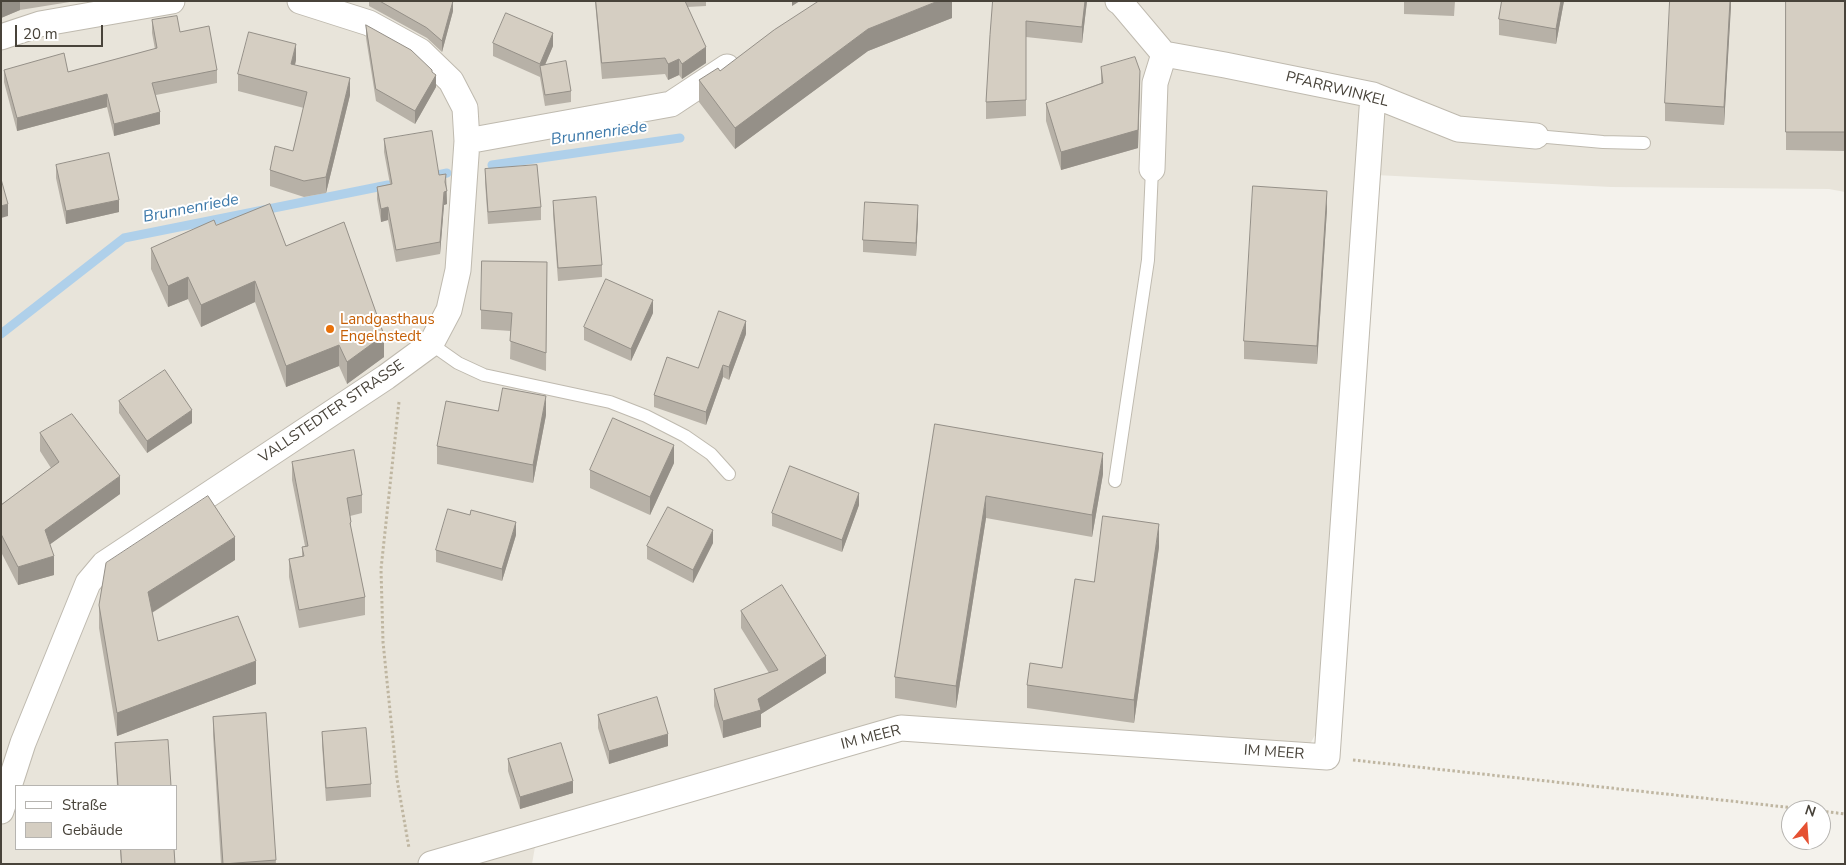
<!DOCTYPE html>
<html>
<head>
<meta charset="utf-8">
<style>
	body { margin:0 }
	#map { position:relative; width:1846px; height:865px; overflow:hidden; background:#f4f2ec; font-family:"Nunito Sans",sans-serif }
	canvas { display:block }
	.frame { position:absolute; inset:0; border:2px solid #48433a; pointer-events:none }
	.legend { position:absolute; left:15px; top:785px; width:162px; height:65px; box-sizing:border-box; background:#fff; border:1px solid #b6b4b0; margin:0; padding:6px 9px; list-style:none; font-size:15px; color:#48433a }
	.legend li { display:flex; align-items:center; gap:10px; height:25px }
	.legend b { width:25px; border:1px solid #b6b4b0 }
	.north { position:absolute; left:1781px; top:800px; width:50px; height:50px; box-sizing:border-box; background:#fff; border:1px solid #b6b4b0; border-radius:50%; rotate:18deg; font-size:14px; font-weight:700; line-height:20px; text-align:center; color:#48433a }
	.north::after { content:''; display:block; margin:auto; width:18px; height:22px; background:#e55132; clip-path:polygon(50% 0,100% 100%,50% 72%,0 100%) }
	.scale { position:absolute; left:15px; top:25px; width:88px; height:22px; box-sizing:border-box; border:2px solid #48433a; border-top:0; padding-left:6px; font-size:15px; line-height:18px; white-space:nowrap; color:#48433a; -webkit-text-stroke:4px #fff; paint-order:stroke }
</style>
</head>
<body>
<div id="map">
<canvas width="1846" height="865"></canvas>
<div class="frame"></div>
<ul class="legend">
<li><b style="height:6px;background:#fff"></b>Straße</li>
<li><b style="height:14px;background:#d5cec2"></b>Gebäude</li>
</ul>
<div class="north">N</div>
<div class="scale">20 m</div>
</div>
<script>
const g = document.querySelector('canvas').getContext('2d');
g.lineJoin = 'round';
function fill(path, color) {
  g.fillStyle = color;
  g.fill(path, 'evenodd');
}
function stroke(path, color, width, dash) {
  g.strokeStyle = color;
  g.lineWidth = width;
  g.lineCap = dash ? 'butt' : 'round';
  g.setLineDash(dash || []);
  g.stroke(path);
}
function label(font, color, halo, rows, align = 'center') {
  g.font = font + ' "Nunito Sans",sans-serif';
  g.lineWidth = 4;
  g.setLineDash([]);
  g.textBaseline = 'middle';
  g.strokeStyle = halo;
  g.fillStyle = color;
  for (const [text, x, y, turn = 0] of rows) {
    g.save();
    g.translate(x, y);
    g.rotate((+turn || 0) * Math.PI / 180);
    g.textAlign = isNaN(turn) ? turn : align;
    if (halo) g.strokeText(text, 0, 0);
    g.fillText(text, 0, 0);
    g.restore();
  }
}
fill(new Path2D(`
	M 1,1 L 1845,1 L 1845,192 L 1829,189 L 1611,187 L 1356,174 L 1323,721 L 1310,744 L 896,720 L 539,824 L 532,864 L 1,864 ZM 16,786 L 176,786 L 176,849 L 16,849 Z`), '#e8e4da');
stroke(new Path2D(`
	M 492,165 L 680,138
	M 428,177 L 447,173
	M 1,334 L 124,238 L 388,185`), '#afd0ea', 9);
const lane = new Path2D(`
	M 1536,136 L 1603,142 L 1644,143
	M 431,344 L 458,363 L 484,375 L 610,402 L 646,416 L 685,436 L 711,454 L 729,474
	M 1115,481 L 1148,260 L 1152,169`);
const street = new Path2D(`
	M 300,1 L 369,23 L 420,51 L 451,81 L 465,108 L 467,141
	M 1118,1 L 1121,3 L 1164,54 L 1225,65 L 1373,95 L 1458,129 L 1536,136
	M 1,37 L 40,24 L 172,1
	M 1152,169 L 1155,83 L 1164,54
	M 1,811 L 23,743 L 88,583 L 104,564 L 386,377 L 431,344 L 449,310 L 458,270 L 467,141 L 671,104 L 727,67
	M 431,864 L 901,728 L 1327,757 L 1373,95`);
stroke(lane, '#bfbaaf', 14);
stroke(street, '#bfbaaf', 27);
stroke(new Path2D(`
	M 399,402 L 381,569 L 383,642 L 397,779 L 409,848
	M 1353,760 L 1813,810
	M 1821,811 L 1845,814`), '#bfb6a1', 3, [2.5, 2.5]);
stroke(lane, '#fff', 12);
stroke(street, '#fff', 25);
fill(new Path2D(`
	M 1,1 L 76,1 L 20,10 L 1,18 Z
	M 369,1 L 453,1 L 453,11 L 442,52 L 427,38 L 369,6 Z
	M 595,1 L 706,1 L 706,6 L 687,7 L 706,63 L 682,79 L 679,75 L 668,80 L 665,74 L 602,79 Z
	M 952,1 L 952,18 L 868,51 L 735,149 L 699,102 L 699,80 L 720,71 Z
	M 993,1 L 1087,1 L 1082,43 L 1026,37 L 1026,116 L 986,119 L 986,102 Z
	M 1400,1 L 1455,1 L 1454,16 L 1404,14 L 1404,2 Z
	M 1502,1 L 1564,1 L 1556,44 L 1499,35 L 1499,19 Z
	M 1731,1 L 1724,125 L 1665,121 L 1665,103 Z
	M 1786,1 L 1845,1 L 1845,151 L 1786,150 Z
	M 152,20 L 180,32 L 217,70 L 217,83 L 156,95 L 160,124 L 114,136 L 107,107 L 17,131 L 4,82 L 4,70 L 68,72 L 155,49 L 152,33 Z
	M 366,25 L 432,73 L 436,87 L 415,124 L 376,101 L 366,38 Z
	M 493,43 L 553,46 L 545,65 L 571,91 L 571,102 L 545,106 L 540,77 L 493,56 Z
	M 296,60 L 295,65 L 350,95 L 326,193 L 304,197 L 270,186 L 270,170 L 293,151 L 304,108 L 238,91 L 238,74 Z
	M 1101,67 L 1140,89 L 1138,148 L 1061,170 L 1046,121 L 1046,103 L 1101,83 Z
	M 384,139 L 439,175 L 446,185 L 447,204 L 444,205 L 440,254 L 396,262 L 388,220 L 381,222 L 377,199 L 377,187 L 390,184 L 384,152 Z
	M 56,165 L 119,212 L 66,224 L 56,178 Z
	M 485,169 L 541,207 L 541,220 L 488,224 L 485,182 Z
	M 553,201 L 602,265 L 602,277 L 558,281 L 553,214 Z
	M 1327,209 L 1317,364 L 1244,359 L 1244,341 Z
	M 918,218 L 916,256 L 863,252 L 863,240 Z
	M 216,225 L 286,246 L 384,357 L 347,384 L 339,366 L 286,387 L 255,302 L 201,327 L 188,299 L 168,307 L 151,269 L 151,248 Z
	M 547,262 L 546,371 L 510,359 L 511,331 L 481,329 L 481,310 Z
	M 653,313 L 631,361 L 584,340 L 584,327 Z
	M 746,334 L 729,380 L 723,377 L 706,425 L 654,407 L 654,395 L 698,368 Z
	M 119,401 L 192,423 L 147,453 L 119,413 Z
	M 498,411 L 546,415 L 533,483 L 437,464 L 437,446 Z
	M 935,424 L 1103,474 L 1092,537 L 986,518 L 956,708 L 895,698 L 895,677 Z
	M 40,433 L 120,494 L 50,544 L 54,575 L 18,585 L 1,552 L 1,505 L 51,468 L 40,451 Z
	M 292,462 L 362,495 L 362,513 L 350,516 L 351,522 L 351,530 L 365,597 L 365,615 L 299,628 L 289,577 L 289,559 L 302,556 L 302,547 L 305,546 L 292,480 Z
	M 674,463 L 650,515 L 590,488 L 590,470 Z
	M 859,505 L 842,552 L 772,526 L 772,513 Z
	M 516,535 L 502,581 L 436,562 L 436,550 Z
	M 713,543 L 693,583 L 647,559 L 647,546 Z
	M 1159,547 L 1134,723 L 1027,708 L 1027,685 L 1062,668 L 1094,582 Z
	M 235,560 L 152,613 L 158,641 L 256,684 L 117,736 L 99,628 L 99,605 Z
	M 741,611 L 826,673 L 761,714 L 761,727 L 723,738 L 714,706 L 714,689 L 769,673 L 741,628 Z
	M 266,713 L 276,864 L 221,864 L 213,735 L 213,717 Z
	M 598,715 L 668,746 L 609,764 L 598,728 Z
	M 322,732 L 371,784 L 371,797 L 326,801 L 322,745 Z
	M 115,743 L 171,786 L 117,786 Z
	M 508,759 L 573,793 L 520,809 L 508,771 Z
	M 120,849 L 174,849 L 175,864 L 121,864 Z`), '#b7b1a7');
fill(new Path2D(`
	M 1,1 L 20,1 L 20,10 L 1,18 Z
	M 453,1 L 453,11 L 442,52 L 442,41 Z
	M 792,1 L 800,1 L 792,6 Z
	M 938,1 L 952,1 L 952,18 L 868,51 L 735,149 L 735,128 L 868,29 Z
	M 1085,1 L 1087,1 L 1082,43 L 1082,27 Z
	M 1561,1 L 1564,1 L 1556,44 L 1556,29 Z
	M 1730,1 L 1731,1 L 1731,7 L 1724,125 L 1724,107 Z
	M 553,33 L 553,46 L 541,74 L 540,64 Z
	M 296,44 L 296,60 L 291,81 L 291,64 Z
	M 706,47 L 706,63 L 682,79 L 682,64 Z
	M 679,59 L 679,75 L 668,80 L 668,64 Z
	M 432,70 L 432,80 L 436,75 L 436,87 L 415,124 L 415,111 Z
	M 1140,71 L 1138,148 L 1061,170 L 1061,152 Z
	M 350,78 L 350,95 L 326,193 L 326,177 Z
	M 107,94 L 107,107 L 17,131 L 17,118 Z
	M 160,112 L 160,124 L 114,136 L 114,124 Z
	M 446,174 L 447,204 L 444,205 L 440,254 L 440,242 Z
	M 1327,191 L 1327,209 L 1317,364 L 1317,346 Z
	M 119,200 L 119,212 L 66,224 L 66,211 Z
	M 8,204 L 8,216 L 1,218 L 1,206 Z
	M 918,205 L 918,218 L 916,256 L 916,243 Z
	M 388,207 L 388,220 L 381,222 L 381,209 Z
	M 188,277 L 188,299 L 168,307 L 168,286 Z
	M 255,281 L 255,302 L 201,327 L 201,305 Z
	M 653,300 L 653,313 L 631,361 L 631,349 Z
	M 746,321 L 746,334 L 729,380 L 729,367 Z
	M 384,335 L 384,357 L 347,384 L 347,362 Z
	M 339,345 L 339,366 L 286,387 L 286,366 Z
	M 723,365 L 723,377 L 706,425 L 706,412 Z
	M 546,396 L 546,415 L 533,483 L 533,465 Z
	M 192,410 L 192,423 L 147,453 L 147,441 Z
	M 674,445 L 674,463 L 650,515 L 650,497 Z
	M 1103,453 L 1103,474 L 1092,537 L 1092,515 Z
	M 120,476 L 120,494 L 45,548 L 45,530 Z
	M 859,493 L 859,505 L 842,552 L 842,540 Z
	M 986,496 L 986,518 L 956,708 L 956,686 Z
	M 516,522 L 516,535 L 502,581 L 502,569 Z
	M 1159,524 L 1159,547 L 1134,723 L 1134,700 Z
	M 713,530 L 713,543 L 693,583 L 693,570 Z
	M 235,537 L 235,560 L 148,615 L 148,592 Z
	M 54,556 L 54,575 L 18,585 L 18,567 Z
	M 826,656 L 826,673 L 761,714 L 761,727 L 723,738 L 723,721 Z
	M 256,661 L 256,684 L 117,736 L 117,713 Z
	M 668,734 L 668,746 L 609,764 L 609,751 Z
	M 573,781 L 573,793 L 520,809 L 520,797 Z`), '#959088');
const building = new Path2D(`
	M 380,1 L 453,1 L 442,41 L 427,28 Z
	M 596,1 L 685,1 L 706,47 L 682,64 L 679,59 L 668,64 L 665,58 L 602,63 Z
	M 819,1 L 938,1 L 868,29 L 735,128 L 699,80 L 718,68 L 720,71 L 774,30 Z
	M 993,1 L 1085,1 L 1082,27 L 1026,21 L 1026,100 L 986,102 L 990,35 Z
	M 1502,1 L 1561,1 L 1556,29 L 1499,19 Z
	M 1670,1 L 1730,1 L 1724,107 L 1665,103 Z
	M 1786,1 L 1845,1 L 1845,132 L 1786,132 Z
	M 506,13 L 553,33 L 540,64 L 493,43 Z
	M 177,16 L 180,32 L 209,26 L 217,70 L 152,83 L 160,112 L 114,124 L 107,94 L 17,118 L 4,70 L 64,53 L 68,72 L 157,48 L 152,20 Z
	M 366,25 L 411,50 L 432,70 L 432,72 L 436,75 L 415,111 L 376,89 Z
	M 249,32 L 296,44 L 291,64 L 350,78 L 326,177 L 304,181 L 270,170 L 275,146 L 293,151 L 307,92 L 238,74 Z
	M 1135,57 L 1140,71 L 1138,130 L 1061,152 L 1046,103 L 1103,83 L 1101,67 Z
	M 566,61 L 571,91 L 545,95 L 540,66 Z
	M 432,131 L 439,175 L 446,174 L 445,182 L 447,191 L 444,192 L 440,242 L 396,250 L 388,207 L 381,209 L 377,187 L 392,184 L 384,139 Z
	M 109,153 L 119,200 L 66,211 L 56,165 Z
	M 537,165 L 541,207 L 488,212 L 485,169 Z
	M 1,179 L 8,204 L 1,206 Z
	M 1253,186 L 1327,191 L 1317,346 L 1244,341 Z
	M 596,197 L 602,265 L 558,268 L 553,201 Z
	M 865,202 L 918,205 L 916,243 L 863,240 Z
	M 270,204 L 286,246 L 344,222 L 384,335 L 347,362 L 339,345 L 286,366 L 255,281 L 201,305 L 188,277 L 168,286 L 151,248 L 214,220 L 216,225 Z
	M 482,261 L 547,262 L 546,353 L 510,341 L 512,313 L 481,310 Z
	M 606,279 L 653,300 L 631,349 L 584,327 Z
	M 719,311 L 746,321 L 729,367 L 723,365 L 706,412 L 654,395 L 667,357 L 698,368 Z
	M 165,370 L 192,410 L 147,441 L 119,401 Z
	M 503,388 L 546,396 L 533,465 L 437,446 L 446,401 L 498,411 Z
	M 72,414 L 120,476 L 45,530 L 54,556 L 18,567 L 1,534 L 1,505 L 59,462 L 40,433 Z
	M 613,418 L 674,445 L 650,497 L 590,470 Z
	M 935,424 L 1103,453 L 1092,515 L 986,496 L 956,686 L 895,677 Z
	M 354,450 L 362,495 L 347,498 L 351,522 L 350,523 L 365,597 L 299,610 L 289,559 L 304,556 L 302,547 L 308,546 L 292,462 Z
	M 790,466 L 859,493 L 842,540 L 772,513 Z
	M 208,496 L 235,537 L 148,592 L 158,641 L 238,616 L 256,661 L 117,713 L 99,605 L 106,563 Z
	M 668,507 L 713,530 L 693,570 L 647,546 Z
	M 448,509 L 470,515 L 471,510 L 516,522 L 502,569 L 436,550 Z
	M 1103,516 L 1159,524 L 1134,700 L 1027,685 L 1030,663 L 1062,668 L 1075,579 L 1094,582 Z
	M 782,585 L 826,656 L 758,699 L 761,710 L 723,721 L 714,689 L 778,670 L 741,611 Z
	M 657,697 L 668,734 L 609,751 L 598,715 Z
	M 266,713 L 276,860 L 223,864 L 213,717 Z
	M 366,728 L 371,784 L 326,788 L 322,732 Z
	M 168,740 L 171,786 L 118,786 L 115,743 Z
	M 561,743 L 573,781 L 520,797 L 508,759 Z
	M 121,849 L 174,849 L 175,864 L 122,864 Z`);
fill(building, '#d5cec2');
stroke(building, '#959088', 1);
for (const [x, y, r, color] of [
	[330,329,5,"#e8710a"]
]) {
  const dot = new Path2D();
  dot.arc(x, y, r, 0, 2 * Math.PI);
  g.fillStyle = color;
  g.fill(dot);
  stroke(dot, '#fff', 2);
}
label('15px', '#48433a', '#fff', [
	["PFARRWINKEL",1337,90,14],
	["VALLSTEDTER STRASSE",332,412,-34],
	["IM MEER",871,738,-14],
	["IM MEER",1274,753,4]
]);
label('15px', '#c56008', '#fff', [
	["Landgasthaus",340,320],
	["Engelnstedt",340,337]
], 'left');
label('italic 16px', '#3d79aa', '#fff', [
	["Brunnenriede",599,134,-8],
	["Brunnenriede",191,209,-11]
]);
</script>
</body>
</html>
